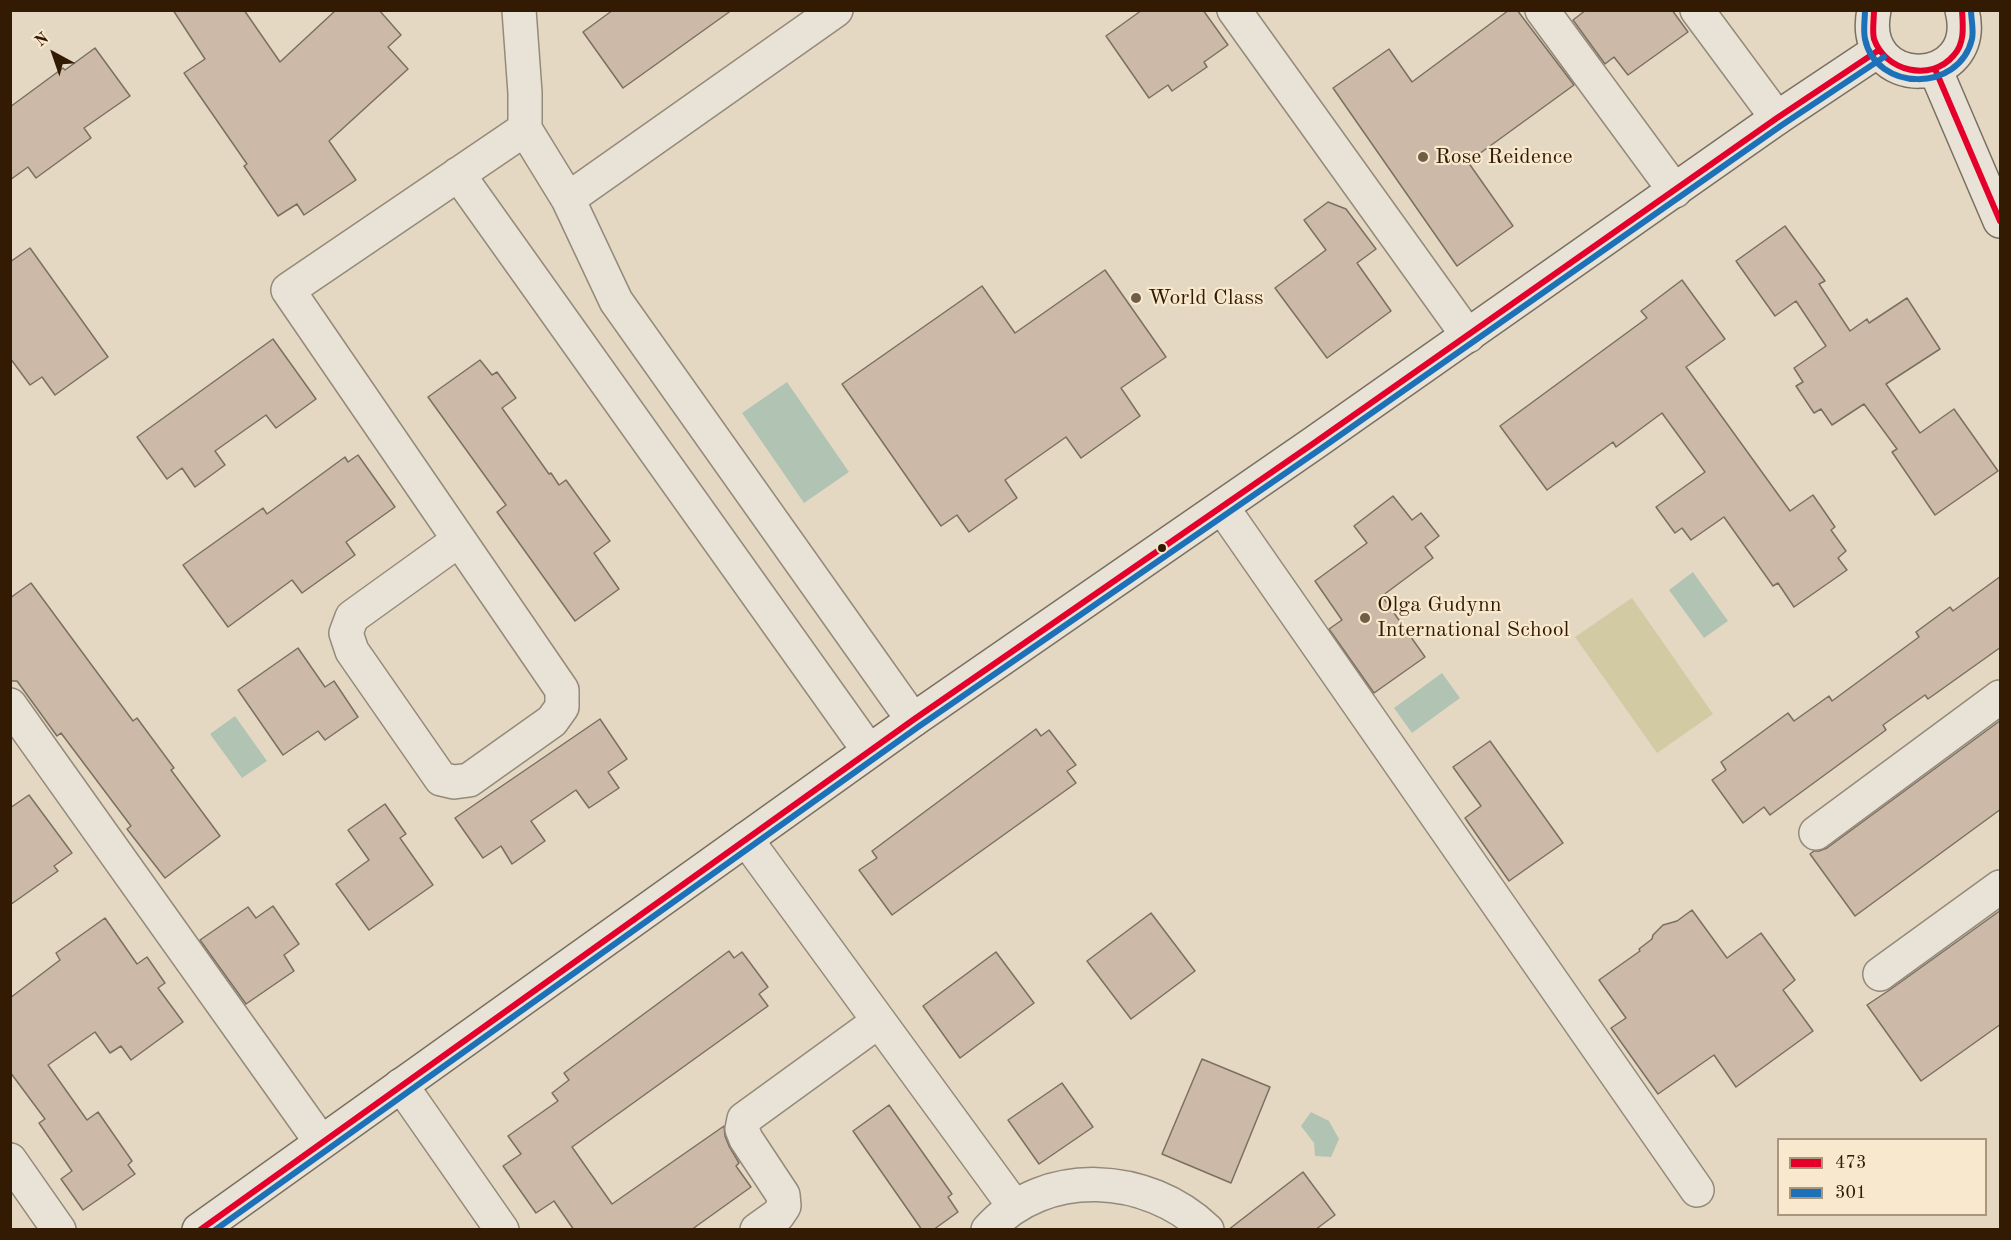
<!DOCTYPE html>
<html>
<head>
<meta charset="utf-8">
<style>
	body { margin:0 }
	#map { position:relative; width:2011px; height:1240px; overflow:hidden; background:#e5d8c2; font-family:"Old Standard TT",serif }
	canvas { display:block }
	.frame { position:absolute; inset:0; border:12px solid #331b03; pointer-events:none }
	.legend { position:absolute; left:1777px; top:1138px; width:210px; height:78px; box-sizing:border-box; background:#f7e8ce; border:2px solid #a9967d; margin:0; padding:8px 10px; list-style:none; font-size:18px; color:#331b03 }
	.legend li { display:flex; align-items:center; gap:12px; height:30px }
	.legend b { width:30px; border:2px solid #a9967d }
	.north { position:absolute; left:24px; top:24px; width:60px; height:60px; -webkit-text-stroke:4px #f7e8ce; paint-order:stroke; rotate:320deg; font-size:16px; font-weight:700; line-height:24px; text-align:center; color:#331b03 }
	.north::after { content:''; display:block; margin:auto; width:21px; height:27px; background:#331b03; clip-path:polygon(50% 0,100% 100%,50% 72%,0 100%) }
</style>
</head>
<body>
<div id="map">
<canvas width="2011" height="1240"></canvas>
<div class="frame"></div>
<ul class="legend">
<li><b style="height:8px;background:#e4002b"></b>473</li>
<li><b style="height:8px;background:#1d71b8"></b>301</li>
</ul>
<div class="north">N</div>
</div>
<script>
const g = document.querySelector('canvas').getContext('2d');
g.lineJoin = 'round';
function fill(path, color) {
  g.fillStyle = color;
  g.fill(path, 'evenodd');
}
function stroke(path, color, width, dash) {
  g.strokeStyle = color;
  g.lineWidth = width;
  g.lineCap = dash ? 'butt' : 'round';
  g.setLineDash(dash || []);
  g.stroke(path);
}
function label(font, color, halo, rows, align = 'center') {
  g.font = font + ' "Old Standard TT",serif';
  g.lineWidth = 4.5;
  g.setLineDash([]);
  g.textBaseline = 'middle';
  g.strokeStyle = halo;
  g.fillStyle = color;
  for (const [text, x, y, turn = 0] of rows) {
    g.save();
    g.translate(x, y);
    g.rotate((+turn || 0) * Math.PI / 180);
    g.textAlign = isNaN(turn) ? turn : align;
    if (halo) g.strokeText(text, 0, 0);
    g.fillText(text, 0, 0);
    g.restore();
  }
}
fill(new Path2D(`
	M 1632,598 L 1713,714 L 1657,753 L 1575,637 Z`), '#d1caa3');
fill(new Path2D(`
	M 787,382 L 849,472 L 804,503 L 742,413 Z
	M 1693,572 L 1728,621 L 1704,638 L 1669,590 Z
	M 1442,673 L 1460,698 L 1412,733 L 1394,708 Z
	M 235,716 L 267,761 L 242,778 L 210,734 Z
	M 1311,1112 L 1329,1121 L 1339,1139 L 1331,1157 L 1315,1156 L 1314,1143 L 1301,1126 Z`), '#b1c4b3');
const building = new Path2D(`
	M 173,10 L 244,10 L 280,62 L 336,10 L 379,10 L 401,35 L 388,47 L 408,69 L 329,141 L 356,180 L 304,215 L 297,204 L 278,216 L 244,166 L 247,164 L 184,73 L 205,59 Z
	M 613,10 L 732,10 L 623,88 L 583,32 Z
	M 1142,10 L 1203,10 L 1228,45 L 1204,62 L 1207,67 L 1172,91 L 1168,85 L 1149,98 L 1106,36 Z
	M 1509,10 L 1517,10 L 1574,85 L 1468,162 L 1513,226 L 1457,266 L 1333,88 L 1389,49 L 1412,82 Z
	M 1586,10 L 1672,10 L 1688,32 L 1628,75 L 1614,57 L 1605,64 L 1573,20 Z
	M 95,48 L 130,96 L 84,128 L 91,138 L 36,178 L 28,167 L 10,180 L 10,107 L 63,68 L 65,70 Z
	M 1328,202 L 1346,209 L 1376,249 L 1357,263 L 1391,311 L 1327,358 L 1275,288 L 1326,250 L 1304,220 Z
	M 1785,226 L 1825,281 L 1819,284 L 1850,331 L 1867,319 L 1869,323 L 1907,298 L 1940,349 L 1886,384 L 1920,433 L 1954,409 L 1998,471 L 1935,515 L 1892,452 L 1897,449 L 1864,404 L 1832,425 L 1821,409 L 1814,413 L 1796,386 L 1803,382 L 1794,368 L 1826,346 L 1796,301 L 1775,316 L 1736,261 Z
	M 30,248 L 108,357 L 55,395 L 42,377 L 30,385 L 10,358 L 10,262 Z
	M 1105,270 L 1166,357 L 1121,388 L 1140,416 L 1081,458 L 1066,437 L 1005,480 L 1017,498 L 969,532 L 957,515 L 941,526 L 842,384 L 982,286 L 1015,333 Z
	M 1682,280 L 1725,339 L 1686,367 L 1790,511 L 1813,495 L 1835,527 L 1831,530 L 1846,551 L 1838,558 L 1847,570 L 1794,607 L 1778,583 L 1773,586 L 1724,517 L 1691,540 L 1682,528 L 1675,533 L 1656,507 L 1705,472 L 1662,413 L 1616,447 L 1613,442 L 1547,490 L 1500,426 L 1647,318 L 1641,311 Z
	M 273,339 L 316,399 L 276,428 L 266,415 L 215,451 L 225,465 L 195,487 L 182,468 L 167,479 L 137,437 Z
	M 480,360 L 492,375 L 497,372 L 516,398 L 502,408 L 549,474 L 551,473 L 559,485 L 566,480 L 610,541 L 594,553 L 619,589 L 575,621 L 497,512 L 506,505 L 428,397 Z
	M 358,455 L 395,507 L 346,542 L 355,555 L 302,593 L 292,580 L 228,627 L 183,565 L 263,508 L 267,514 L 345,457 L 348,462 Z
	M 1393,496 L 1412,520 L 1421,513 L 1439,536 L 1425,547 L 1433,558 L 1382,596 L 1425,657 L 1374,693 L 1329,629 L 1342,620 L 1315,581 L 1367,543 L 1354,526 Z
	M 2001,576 L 2001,647 L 1928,699 L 1925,695 L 1883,725 L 1886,730 L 1770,815 L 1764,807 L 1743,823 L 1712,780 L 1726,770 L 1721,762 L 1788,713 L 1794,721 L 1829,696 L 1832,701 L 1919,637 L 1916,632 L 1950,607 L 1953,611 Z
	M 31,583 L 133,721 L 137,718 L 174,768 L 171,770 L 220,836 L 165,878 L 127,829 L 131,826 L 61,733 L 57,736 L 17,681 L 10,681 L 10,598 Z
	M 298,648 L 325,687 L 334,681 L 358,717 L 325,740 L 318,731 L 283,755 L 238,690 Z
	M 600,719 L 627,759 L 608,772 L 619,788 L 589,808 L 576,790 L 531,821 L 545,841 L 512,864 L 501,846 L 483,858 L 455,818 Z
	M 2001,720 L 2001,809 L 1855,916 L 1810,854 L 1814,851 L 1819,851 L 1827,848 Z
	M 1036,729 L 1041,736 L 1049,730 L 1076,765 L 1067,771 L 1076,783 L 892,915 L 859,870 L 877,858 L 872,851 Z
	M 1490,741 L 1563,843 L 1509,881 L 1465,818 L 1481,806 L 1453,767 Z
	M 29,795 L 72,853 L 54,866 L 58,871 L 10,905 L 10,808 Z
	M 385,804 L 406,834 L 400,838 L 433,885 L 369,930 L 336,884 L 369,860 L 348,830 Z
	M 273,906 L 299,944 L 284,955 L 294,971 L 246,1004 L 200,940 L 248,907 L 256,918 Z
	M 1692,910 L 1727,958 L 1761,933 L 1795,980 L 1783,990 L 1813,1031 L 1736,1087 L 1714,1055 L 1658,1094 L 1611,1028 L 1626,1018 L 1599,980 L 1640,951 L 1639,949 L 1652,939 L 1653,935 L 1663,925 L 1677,921 Z
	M 2001,910 L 2001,1024 L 1921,1081 L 1867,1005 L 1891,989 Z
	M 1151,913 L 1195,971 L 1131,1019 L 1087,961 Z
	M 105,918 L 137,964 L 147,957 L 165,983 L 158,988 L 183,1022 L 131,1060 L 121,1046 L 110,1053 L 95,1032 L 48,1065 L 87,1120 L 98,1112 L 132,1161 L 128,1165 L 135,1174 L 83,1210 L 61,1179 L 72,1171 L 39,1123 L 45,1119 L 10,1072 L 10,998 L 60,960 L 56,953 Z
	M 729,951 L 734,958 L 742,952 L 768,987 L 759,994 L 768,1006 L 572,1147 L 612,1204 L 724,1126 L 725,1136 L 729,1146 L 739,1163 L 736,1166 L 751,1187 L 691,1230 L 574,1230 L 554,1201 L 536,1213 L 503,1166 L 521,1154 L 508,1136 L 558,1101 L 552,1093 L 569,1080 L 564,1073 Z
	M 996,952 L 1034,1003 L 960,1058 L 923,1006 Z
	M 1202,1059 L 1270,1087 L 1231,1183 L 1162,1154 Z
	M 1062,1083 L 1093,1127 L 1039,1164 L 1008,1120 Z
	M 889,1105 L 952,1194 L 948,1197 L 958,1212 L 933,1230 L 922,1230 L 853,1131 Z
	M 1303,1172 L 1335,1215 L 1315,1230 L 1228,1230 Z`);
fill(building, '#ccb9a7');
stroke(building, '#7a7062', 1.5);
const street = new Path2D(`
	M 519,10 L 525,93 L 525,129 L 568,199 L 616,301 L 913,720
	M 1234,10 L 1468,336
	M 1542,10 L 1675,191
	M 1697,10 L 1777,118
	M 458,174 L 869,751
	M 568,199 L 836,10
	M 1222,507 L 1697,1190
	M 459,540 L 352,617 L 346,633 L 352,651 L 441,779 L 454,782 L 469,780 L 552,721 L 562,707 L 562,690 L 288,290 L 525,129
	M 10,705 L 321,1142
	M 1816,833 L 2000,697
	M 746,839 L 1014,1206
	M 1880,974 L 2000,887
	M 401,1085 L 502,1230
	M 10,1160 L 59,1230
	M 757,1230 L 778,1215 L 784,1206 L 783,1195 L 746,1139 L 742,1129 L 744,1119 L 879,1021
	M 988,1230 C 1045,1166 1148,1173 1207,1230`);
const secondary = new Path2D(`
	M 1874,10 C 1857,93 1982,90 1962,10
	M 1935,69 L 2000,221
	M 199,1230 L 913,720 L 1314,443 L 1777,118 L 1879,50`);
stroke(street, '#948a7a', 36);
stroke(secondary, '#7a7062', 36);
stroke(street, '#e9e2d7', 33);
stroke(secondary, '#e9e2d7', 33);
stroke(new Path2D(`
	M 1874,10 C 1874,19 1872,31 1874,39 C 1885,71 1931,83 1954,55 C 1965,43 1963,26 1962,10
	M 1935,69 L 2000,221
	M 200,1230 L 913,720 L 1314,443 L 1777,118 L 1879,50`), '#e4002b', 6);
stroke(new Path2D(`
	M 1865,10 C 1865,19 1863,30 1865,39 C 1876,92 1959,93 1972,39 C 1974,30 1971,19 1971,10
	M 215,1230 L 918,727 L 1319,450 L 1782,125 L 1884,57`), '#1d71b8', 6);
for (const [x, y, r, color] of [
	[1423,157,6,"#715d46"],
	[1136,298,6,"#715d46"],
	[1162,548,5,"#331b03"],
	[1365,618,6,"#715d46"]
]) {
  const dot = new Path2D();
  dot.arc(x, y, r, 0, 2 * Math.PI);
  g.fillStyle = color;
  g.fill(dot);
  stroke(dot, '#f7e8ce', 2);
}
label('22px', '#331b03', '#f7e8ce', [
	["Rose Reidence",1435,157],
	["World Class",1148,298],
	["Olga Gudynn",1377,605],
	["International School",1377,630]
], 'left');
</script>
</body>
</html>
